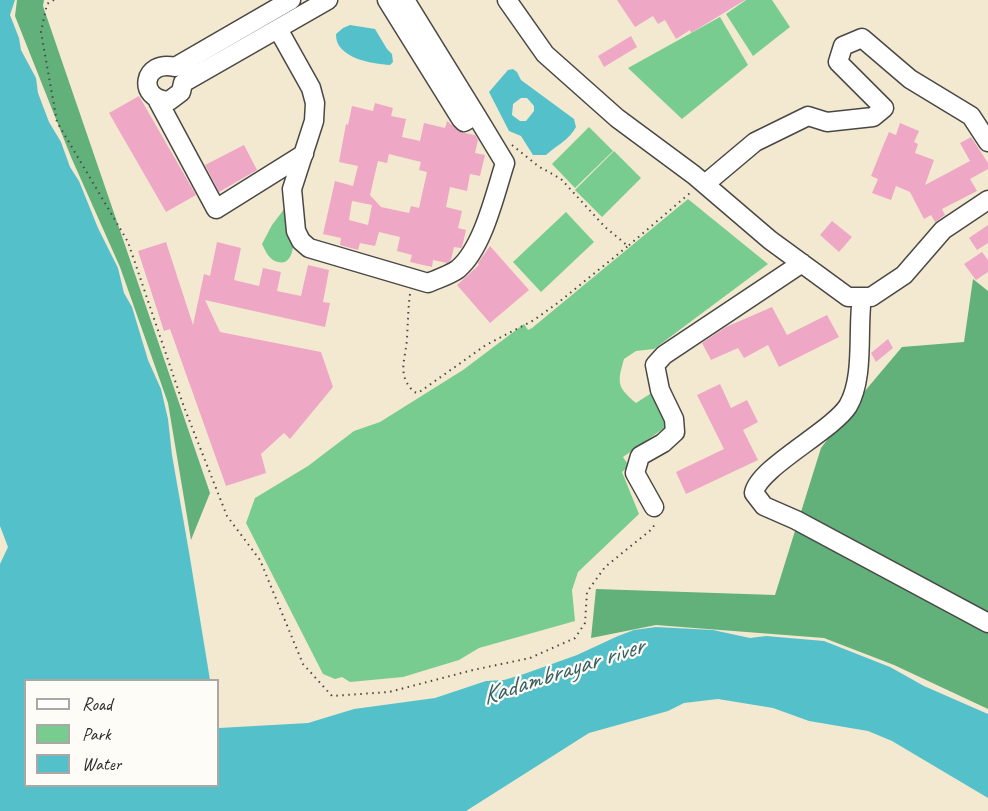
<!DOCTYPE html>
<html>
<head>
<meta charset="utf-8">
<style>
	body { margin:0 }
	#map { position:relative; width:988px; height:811px; overflow:hidden; background:#f3e9d1; font-family:Caveat,sans-serif }
	canvas { display:block }
	.legend { position:absolute; left:24px; top:679px; width:195px; height:108px; box-sizing:border-box; background:#fdfcf7; border:2px solid #a9a8a5; margin:0; padding:8px 10px; list-style:none; font-size:18px; color:#2b2b2b }
	.legend li { display:flex; align-items:center; gap:12px; height:30px }
	.legend b { width:30px; border:2px solid #a9a8a5 }
</style>
</head>
<body>
<div id="map">
<canvas width="988" height="811"></canvas>
<ul class="legend">
<li><b style="height:8px;background:#fff"></b>Road</li>
<li><b style="height:16px;background:#79cc8f"></b>Park</li>
<li><b style="height:16px;background:#54c1ca"></b>Water</li>
</ul>
</div>
<script>
const g = document.querySelector('canvas').getContext('2d');
g.lineJoin = 'round';
function fill(path, color) {
  g.fillStyle = color;
  g.fill(path, 'evenodd');
}
function stroke(path, color, width, dash) {
  g.strokeStyle = color;
  g.lineWidth = width;
  g.lineCap = dash ? 'butt' : 'round';
  g.setLineDash(dash || []);
  g.stroke(path);
}
function label(font, color, halo, rows, align = 'center') {
  g.font = font + ' Caveat,sans-serif';
  g.lineWidth = 4.5;
  g.setLineDash([]);
  g.textBaseline = 'middle';
  g.strokeStyle = halo;
  g.fillStyle = color;
  for (const [text, x, y, turn = 0] of rows) {
    g.save();
    g.translate(x, y);
    g.rotate((+turn || 0) * Math.PI / 180);
    g.textAlign = isNaN(turn) ? turn : align;
    if (halo) g.strokeText(text, 0, 0);
    g.fillText(text, 0, 0);
    g.restore();
  }
}
fill(new Path2D(`
	M 746,0 L 772,0 L 790,27 L 753,56 L 726,14 Z
	M 720,17 L 748,65 L 682,119 L 628,68 Z
	M 589,127 L 613,151 L 575,188 L 552,164 Z
	M 614,151 L 641,178 L 602,217 L 575,190 Z
	M 688,199 L 768,264 L 654,349 L 636,351 L 624,359 C 617,383 617,387 636,403 L 653,392 L 667,426 L 623,457 L 629,466 L 622,472 L 639,514 L 578,572 L 572,590 L 575,621 L 479,648 L 459,660 L 403,677 L 350,682 L 342,677 L 335,679 L 323,674 L 246,523 L 255,498 L 308,466 L 354,431 L 380,422 L 463,370 L 524,324 L 528,330 L 532,328 Z
	M 291,200 C 292,213 302,268 278,262 C 269,260 266,252 262,244 L 272,225 Z
	M 566,212 L 594,242 L 541,292 L 513,262 Z`), '#79cc8f');
fill(new Path2D(`
	M 17,0 L 44,0 L 43,6 L 210,493 L 191,540 L 168,403 L 120,267 L 71,157 L 15,16 Z
	M 973,279 L 988,291 L 988,709 L 894,665 L 824,638 L 656,625 L 591,638 L 596,589 L 775,595 L 821,448 L 859,398 L 902,347 L 964,342 Z`), '#62b07a');
fill(new Path2D(`
	M 0,0 L 15,0 L 10,15 L 19,38 L 21,50 L 36,78 L 38,93 L 49,122 L 61,142 L 70,167 L 79,181 L 98,228 L 118,268 L 124,293 L 132,307 L 148,360 L 161,389 L 168,419 L 172,455 L 189,552 L 210,680 L 26,680 L 26,786 L 218,786 L 218,720 L 219,728 L 308,723 L 354,709 L 435,698 L 486,681 L 504,680 L 524,674 L 577,655 L 618,636 L 634,630 L 656,627 L 713,630 L 750,638 L 766,636 L 824,641 L 890,667 L 924,686 L 988,714 L 988,798 L 892,741 L 868,731 L 809,721 L 773,708 L 718,699 L 684,703 L 668,711 L 589,733 L 466,811 L 0,811 L 0,564 L 8,547 L 0,526 Z
	M 350,25 L 375,29 L 387,49 L 392,54 L 393,62 L 390,65 C 372,64 335,58 336,34 L 343,28 Z
	M 513,69 L 517,72 L 521,80 L 574,119 L 576,127 C 569,140 557,145 546,155 L 533,155 L 521,136 L 509,131 L 489,92 L 508,70 ZM 521,98 L 527,98 L 534,106 L 534,111 L 526,121 L 520,121 L 512,115 L 513,104 Z`), '#54c1ca');
fill(new Path2D(`
	M 617,0 L 745,0 L 691,33 L 690,30 L 676,39 L 665,20 L 658,24 L 653,16 L 635,27 Z
	M 631,36 L 637,47 L 604,67 L 598,56 Z
	M 139,96 L 196,195 L 166,212 L 109,113 Z
	M 375,103 L 393,108 L 391,116 L 406,119 L 402,137 L 420,141 L 424,123 L 445,128 L 447,121 L 460,132 L 475,135 L 478,140 L 475,153 L 485,155 L 480,176 L 470,174 L 467,191 L 450,187 L 446,207 L 462,211 L 458,228 L 466,230 L 462,247 L 461,248 L 454,247 L 451,260 L 447,263 L 433,260 L 432,267 L 410,262 L 412,255 L 397,251 L 400,237 L 379,232 L 375,246 L 360,243 L 358,250 L 340,245 L 341,238 L 323,234 L 335,181 L 353,186 L 358,166 L 339,162 L 346,124 L 348,125 L 352,106 L 373,111 ZM 389,154 L 421,162 L 419,170 L 427,172 L 419,208 L 411,206 L 409,213 L 381,207 L 370,195 L 378,161 L 387,163 ZM 352,201 L 372,205 L 368,225 L 349,220 Z
	M 900,123 L 919,131 L 914,142 L 918,144 L 915,153 L 934,160 L 925,185 L 970,161 L 960,143 L 971,137 L 988,163 L 988,169 L 970,179 L 977,191 L 942,209 L 945,215 L 935,222 L 931,215 L 924,219 L 910,192 L 896,186 L 891,200 L 872,193 L 878,179 L 871,176 L 883,146 L 889,132 L 896,135 Z
	M 244,145 L 257,170 L 219,192 L 205,165 Z
	M 832,221 L 852,237 L 839,252 L 820,235 Z
	M 988,225 L 988,243 L 977,250 L 969,238 Z
	M 166,242 L 193,325 L 204,274 L 210,276 L 217,242 L 241,248 L 234,280 L 259,286 L 263,268 L 281,272 L 277,291 L 301,296 L 308,265 L 329,270 L 323,302 L 330,303 L 325,327 L 205,300 L 220,332 L 321,352 L 333,387 L 290,439 L 284,433 L 261,454 L 266,473 L 226,486 L 170,329 L 164,331 L 138,251 Z
	M 490,246 L 529,290 L 490,323 L 457,285 L 479,265 L 478,263 Z
	M 982,252 L 988,260 L 988,272 L 976,280 L 964,264 Z
	M 772,307 L 787,335 L 827,315 L 839,337 L 779,367 L 768,345 L 744,358 L 738,348 L 711,360 L 702,343 L 726,327 Z
	M 888,339 L 893,348 L 876,362 L 871,353 Z
	M 720,384 L 731,408 L 747,400 L 758,422 L 743,430 L 758,460 L 686,494 L 676,472 L 724,449 L 697,395 Z`), '#eea7c5');
const minor = new Path2D(`
	M 291,0 L 175,67 C 143,59 136,99 169,101 L 181,92 L 183,83 L 328,0
	M 387,0 L 461,119 L 464,122 L 476,115 L 405,0
	M 507,0 L 545,54 L 617,118 L 694,175 L 770,240 L 848,297 L 871,297 L 904,275 L 943,230 L 988,200
	M 278,29 L 311,88 L 315,103 L 314,121 L 292,189 L 296,231 L 301,241 L 309,248 L 428,283 C 437,279 450,275 458,269 C 483,248 495,194 505,163 L 476,115
	M 158,101 L 216,209 L 304,154
	M 705,184 L 755,142 L 808,116 L 827,122 L 873,117 L 884,108 L 838,62 L 843,46 L 862,38 L 910,79 L 971,116 L 988,142
	M 862,297 C 857,329 865,377 848,406 C 832,431 758,468 754,493 L 764,506 L 796,520 L 988,623
	M 654,507 L 635,473 L 640,456 L 663,443 L 675,432 L 674,419 L 660,390 L 655,365 L 664,355 L 802,263`);
stroke(minor, '#494844', 21);
stroke(new Path2D(`
	M 54,0 L 47,4 L 41,32 L 57,122 L 128,242 L 184,407 L 227,516 L 260,560 L 303,664 L 332,696 L 389,692 L 473,670 L 530,658 L 575,638 L 585,623 L 587,592 L 605,567 L 652,529 L 656,522
	M 512,145 L 538,166 L 561,179 L 605,227 L 628,246 L 690,193
	M 410,294 C 408,309 408,323 407,338 C 406,359 396,374 414,392 L 418,393 L 486,345 L 534,320 L 559,302 L 628,246`), '#494844', 2, [1.5, 4.5]);
stroke(minor, '#fff', 18);
label('italic 26px', '#396063', '#fdfcf7', [
	["Kadambrayar river",563,672,-18]
]);
</script>
</body>
</html>
